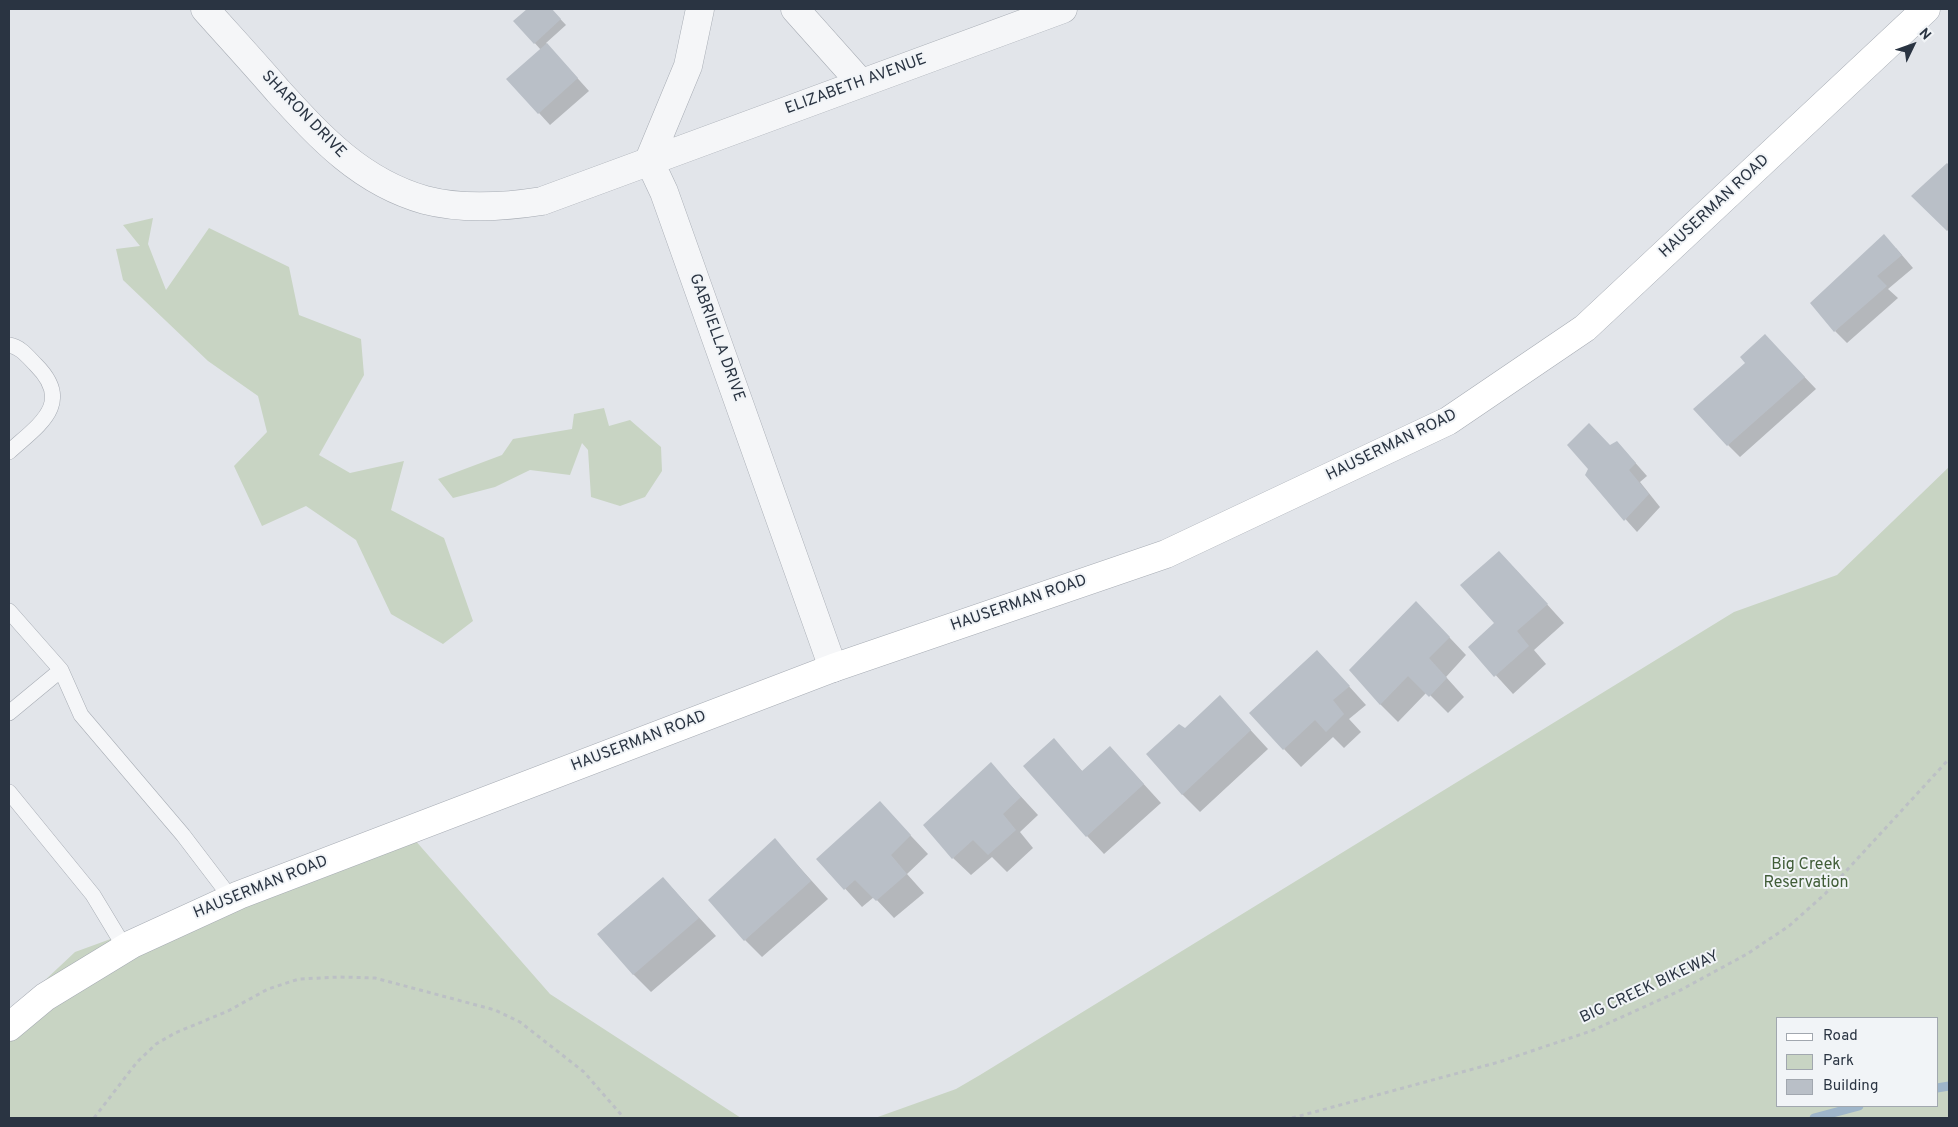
<!DOCTYPE html>
<html>
<head>
<meta charset="utf-8">
<style>
	body { margin:0 }
	#map { position:relative; width:1958px; height:1127px; overflow:hidden; background:#e2e5ea; font-family:Overpass,sans-serif }
	canvas { display:block }
	.frame { position:absolute; inset:0; border:10px solid #2a3442; pointer-events:none }
	.legend { position:absolute; left:1776px; top:1017px; width:162px; height:90px; box-sizing:border-box; background:#f1f4f7; border:1px solid #a1a7af; margin:0; padding:6px 9px; list-style:none; font-size:15px; color:#2a3442 }
	.legend li { display:flex; align-items:center; gap:10px; height:25px }
	.legend b { width:25px; border:1px solid #a1a7af }
	.north { position:absolute; left:1888px; top:20px; width:50px; height:50px; -webkit-text-stroke:4px #f1f4f7; paint-order:stroke; rotate:48deg; font-size:14px; font-weight:700; line-height:20px; text-align:center; color:#2a3442 }
	.north::after { content:''; display:block; margin:auto; width:18px; height:22px; background:#2a3442; clip-path:polygon(50% 0,100% 100%,50% 72%,0 100%) }
</style>
</head>
<body>
<div id="map">
<canvas width="1958" height="1127"></canvas>
<div class="frame"></div>
<ul class="legend">
<li><b style="height:6px;background:#fff"></b>Road</li>
<li><b style="height:14px;background:#c8d4c3"></b>Park</li>
<li><b style="height:14px;background:#b9bfc7"></b>Building</li>
</ul>
<div class="north">N</div>
</div>
<script>
const g = document.querySelector('canvas').getContext('2d');
g.lineJoin = 'round';
function fill(path, color) {
  g.fillStyle = color;
  g.fill(path, 'evenodd');
}
function stroke(path, color, width, dash) {
  g.strokeStyle = color;
  g.lineWidth = width;
  g.lineCap = dash ? 'butt' : 'round';
  g.setLineDash(dash || []);
  g.stroke(path);
}
function label(font, color, halo, rows, align = 'center') {
  g.font = font + ' Overpass,sans-serif';
  g.lineWidth = 4;
  g.setLineDash([]);
  g.textBaseline = 'middle';
  g.strokeStyle = halo;
  g.fillStyle = color;
  for (const [text, x, y, turn = 0] of rows) {
    g.save();
    g.translate(x, y);
    g.rotate((+turn || 0) * Math.PI / 180);
    g.textAlign = isNaN(turn) ? turn : align;
    if (halo) g.strokeText(text, 0, 0);
    g.fillText(text, 0, 0);
    g.restore();
  }
}
fill(new Path2D(`
	M 153,218 L 148,244 L 166,290 L 209,228 L 289,267 L 299,315 L 361,339 L 364,375 L 319,455 L 350,473 L 404,461 L 391,510 L 444,538 L 473,621 L 443,644 L 391,614 L 356,540 L 306,506 L 262,526 L 234,466 L 267,432 L 258,396 L 208,361 L 123,280 L 116,249 L 140,246 L 123,225 Z
	M 604,408 L 609,426 L 630,420 L 661,447 L 662,471 L 645,497 L 620,506 L 591,497 L 588,450 L 582,443 L 570,475 L 530,470 L 495,487 L 453,498 L 438,479 L 502,455 L 513,439 L 572,429 L 574,414 Z
	M 1949,467 L 1949,1118 L 875,1118 L 956,1089 L 980,1075 L 1734,612 L 1837,575 ZM 1937,1018 L 1937,1106 L 1777,1106 L 1777,1018 Z
	M 407,831 L 550,994 L 741,1118 L 9,1118 L 9,1014 L 75,952 Z`), '#c8d4c3');
fill(new Path2D(`
	M 529,9 L 551,9 L 566,25 L 546,43 L 589,91 L 550,125 L 539,113 L 541,50 L 515,21 Z
	M 1947,165 L 1949,167 L 1949,232 L 1925,208 Z
	M 1896,248 L 1913,268 L 1888,289 L 1898,298 L 1847,343 L 1835,331 Z
	M 1776,347 L 1816,389 L 1740,457 L 1728,445 Z
	M 1617,442 L 1647,476 L 1640,482 L 1660,507 L 1637,532 L 1586,475 L 1610,446 Z
	M 1516,570 L 1564,623 L 1534,650 L 1546,664 L 1513,694 L 1470,647 L 1495,623 Z
	M 1434,621 L 1466,655 L 1446,677 L 1464,697 L 1448,713 L 1427,692 L 1398,722 L 1380,704 Z
	M 1317,651 L 1366,705 L 1349,719 L 1361,732 L 1344,748 L 1333,737 L 1301,767 L 1284,749 Z
	M 1220,697 L 1268,749 L 1200,812 L 1182,794 L 1185,730 Z
	M 1054,740 L 1083,772 L 1110,747 L 1161,803 L 1104,854 L 1087,836 Z
	M 991,764 L 1038,815 L 1020,832 L 1033,848 L 1007,872 L 992,857 L 971,875 L 953,858 Z
	M 880,803 L 928,854 L 907,874 L 924,893 L 894,918 L 874,897 L 862,907 L 818,859 Z
	M 775,840 L 828,899 L 762,957 L 745,940 Z
	M 663,878 L 716,936 L 651,992 L 633,974 Z`), '#0003');
stroke(new Path2D(`
	M 1937,1088 L 1949,1086
	M 1814,1118 L 1859,1106`), '#9eb5c9', 9);
fill(new Path2D(`
	M 527,9 L 552,9 L 561,19 L 534,44 L 513,21 Z
	M 547,43 L 578,78 L 538,114 L 506,79 Z
	M 1947,163 L 1949,165 L 1947,231 L 1911,196 Z
	M 1884,234 L 1902,255 L 1877,276 L 1887,286 L 1834,332 L 1810,303 Z
	M 1765,334 L 1805,377 L 1727,446 L 1693,409 L 1745,363 L 1740,357 Z
	M 1589,423 L 1610,445 L 1617,441 L 1636,463 L 1629,470 L 1649,494 L 1624,521 L 1585,475 L 1588,469 L 1567,445 Z
	M 1499,551 L 1548,604 L 1517,631 L 1529,646 L 1494,677 L 1468,647 L 1494,623 L 1460,585 Z
	M 1416,601 L 1450,637 L 1429,658 L 1447,678 L 1429,697 L 1408,676 L 1380,705 L 1349,670 Z
	M 1317,650 L 1350,686 L 1333,700 L 1344,714 L 1326,732 L 1315,720 L 1283,750 L 1249,713 Z
	M 1220,695 L 1251,730 L 1182,795 L 1146,754 L 1179,724 L 1185,728 Z
	M 1054,738 L 1082,771 L 1110,746 L 1144,784 L 1086,837 L 1023,766 Z
	M 991,762 L 1021,797 L 1003,814 L 1016,830 L 988,855 L 973,840 L 952,859 L 923,825 Z
	M 880,801 L 911,835 L 891,855 L 907,874 L 876,901 L 855,880 L 844,890 L 816,859 Z
	M 775,838 L 811,881 L 744,941 L 708,900 Z
	M 663,877 L 699,918 L 633,975 L 597,934 Z`), '#b9bfc7');
const lane = new Path2D(`
	M 9,345 C 21,347 28,357 36,365 C 75,404 37,426 9,452
	M 9,611 L 61,670 L 81,715 L 183,835 L 231,898
	M 9,713 L 61,670
	M 9,792 L 93,895 L 125,948`);
const street = new Path2D(`
	M 205,9 C 229,36 254,63 278,91 C 321,138 361,182 425,200 C 463,210 504,207 542,201 L 1063,9
	M 700,9 L 688,66 L 649,160 L 664,192 L 833,668
	M 795,9 L 861,83`);
const secondary = new Path2D(`
	M 9,1027 L 45,997 L 132,944 L 239,895 L 833,668 L 1166,554 L 1448,421 L 1585,328 L 1926,9`);
stroke(lane, '#a7acb4', 16);
stroke(street, '#a7acb4', 29);
stroke(secondary, '#a7acb4', 29);
stroke(new Path2D(`
	M 94,1118 L 137,1062 L 156,1044 L 175,1033 L 228,1011 L 268,989 L 299,979 L 340,977 L 375,978 L 495,1010 L 520,1022 L 584,1072 L 624,1118
	M 1292,1118 L 1499,1062 L 1591,1031 L 1677,992 L 1747,954 L 1789,926 L 1825,894 L 1949,759`), '#bcc0c5', 3, [4, 4]);
stroke(lane, '#f5f6f8', 15);
stroke(street, '#f5f6f8', 28);
stroke(secondary, '#fff', 28);
label('16px', '#2a3442', '#f1f4f7', [
	["ELIZABETH AVENUE",856,85,-20],
	["SHARON DRIVE",303,115,46],
	["HAUSERMAN ROAD",1715,207,-43],
	["GABRIELLA DRIVE",716,338,70],
	["HAUSERMAN ROAD",1392,446,-26],
	["HAUSERMAN ROAD",1019,604,-19],
	["HAUSERMAN ROAD",639,742,-21],
	["HAUSERMAN ROAD",261,888,-22],
	["BIG CREEK BIKEWAY",1650,988,-25]
]);
label('16px', '#415d38', '#f1f4f7', [
	["Big Creek",1806,866],
	["Reservation",1806,884]
]);
</script>
</body>
</html>
